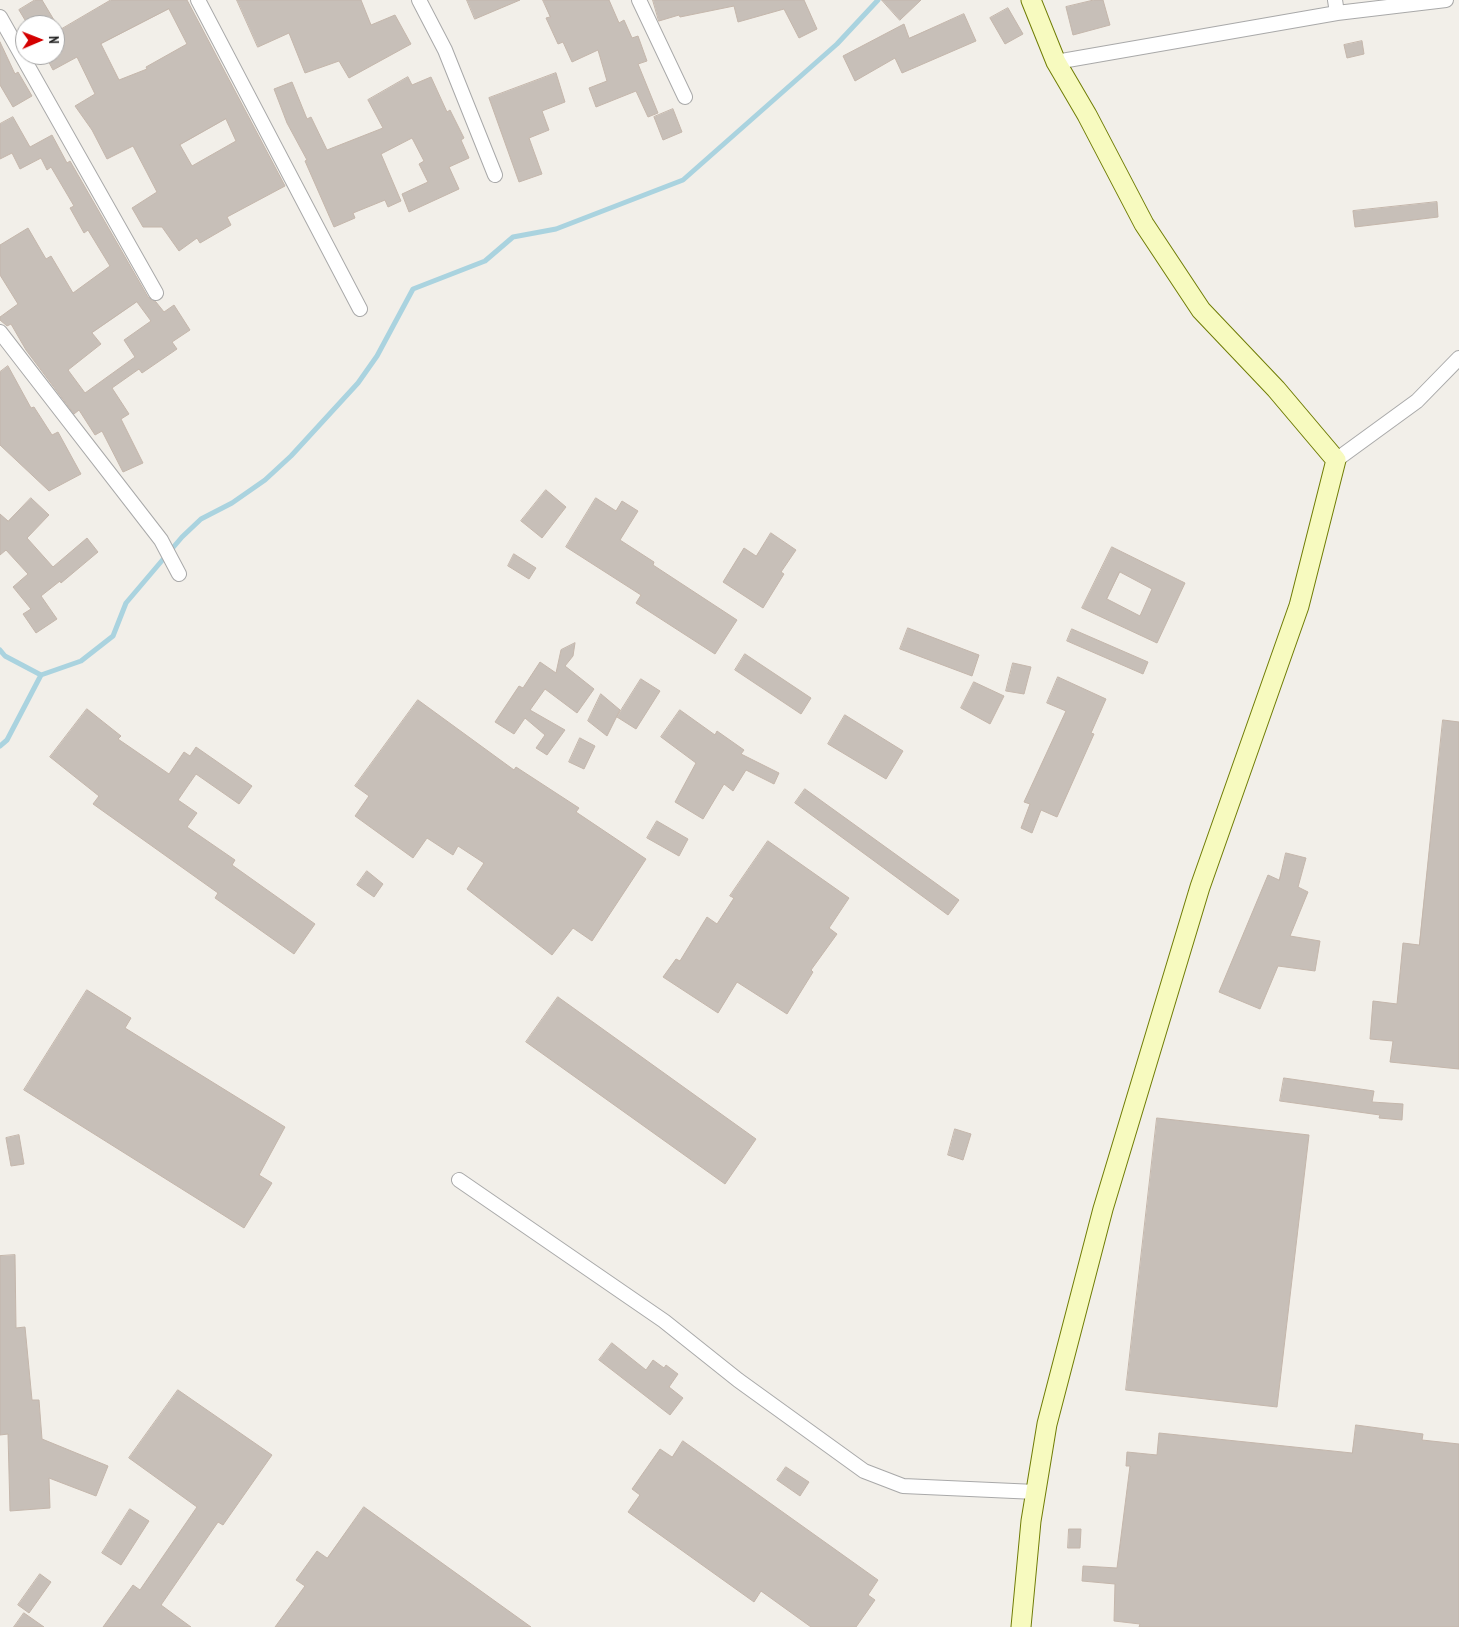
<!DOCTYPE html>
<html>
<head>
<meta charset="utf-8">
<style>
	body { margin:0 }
	#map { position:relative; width:1459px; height:1627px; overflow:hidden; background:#f2efe9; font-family:"PT Sans Narrow",sans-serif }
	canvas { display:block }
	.north { position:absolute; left:15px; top:15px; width:50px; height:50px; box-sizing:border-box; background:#fff; border:1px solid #a7a7a7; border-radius:50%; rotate:89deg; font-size:14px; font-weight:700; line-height:20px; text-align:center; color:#222 }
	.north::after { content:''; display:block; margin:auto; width:18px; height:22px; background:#d40000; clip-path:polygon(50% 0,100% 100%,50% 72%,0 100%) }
</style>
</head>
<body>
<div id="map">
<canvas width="1459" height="1627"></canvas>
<div class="north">N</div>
</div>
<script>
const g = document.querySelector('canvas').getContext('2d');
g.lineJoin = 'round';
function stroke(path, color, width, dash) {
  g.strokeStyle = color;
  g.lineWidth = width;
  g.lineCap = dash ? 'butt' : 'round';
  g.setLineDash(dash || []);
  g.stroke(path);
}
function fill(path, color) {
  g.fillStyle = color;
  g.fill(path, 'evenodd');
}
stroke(new Path2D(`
	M 0,650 L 5,656 L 41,675 L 81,661 L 113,636 L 126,603 L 182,537 L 201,519 L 232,503 L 265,480 L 291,456 L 358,383 L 377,356 L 413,289 L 485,261 L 513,237 L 556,229 L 683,180 L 837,44 L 878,0
	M 0,746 L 7,740 L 41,675`), '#aad3df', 5);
const building = new Path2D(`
	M 35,0 L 42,0 L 57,25 L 28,25 L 19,10 Z
	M 111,0 L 187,0 L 285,186 L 227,217 L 231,225 L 200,243 L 197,238 L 179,251 L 162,227 L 143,227 L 132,208 L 157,192 L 133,146 L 107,159 L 92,130 L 75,106 L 95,94 L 77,57 L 53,70 L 45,55 L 55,55 L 55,33 ZM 169,9 L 187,44 L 146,67 L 147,69 L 119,80 L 101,44 ZM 226,119 L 236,141 L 192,166 L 180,145 Z
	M 237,0 L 361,0 L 371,25 L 395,15 L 411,44 L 349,78 L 339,61 L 305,73 L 289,33 L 258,47 Z
	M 467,0 L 520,0 L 475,19 Z
	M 543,0 L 609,0 L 619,23 L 624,20 L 632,38 L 638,36 L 647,61 L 638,64 L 658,113 L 648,117 L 636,91 L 596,107 L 589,88 L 607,81 L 598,50 L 572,62 L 563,42 L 558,44 L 546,18 L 550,17 Z
	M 653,0 L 804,0 L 817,29 L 799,38 L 784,9 L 738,22 L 734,6 L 680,17 L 679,15 L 659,21 Z
	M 882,0 L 921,0 L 900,20 Z
	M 1094,0 L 1103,0 L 1110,25 L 1073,35 L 1066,7 Z
	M 1008,8 L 1023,34 L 1005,44 L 990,18 Z
	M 964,14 L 976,41 L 902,73 L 895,58 L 855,81 L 843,56 L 904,24 L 909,38 Z
	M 1362,41 L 1364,54 L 1347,58 L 1344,45 Z
	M 0,42 L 15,74 L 18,72 L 32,96 L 13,107 L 0,85 Z
	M 556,73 L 565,102 L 542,111 L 549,130 L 529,138 L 542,174 L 519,182 L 489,98 Z
	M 408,77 L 412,85 L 431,77 L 447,112 L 450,110 L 464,138 L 461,140 L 469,158 L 449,167 L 459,189 L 409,212 L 402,194 L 428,182 L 419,164 L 424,161 L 412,138 L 381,154 L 401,201 L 388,207 L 385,200 L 353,213 L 355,218 L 334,227 L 305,161 L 307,160 L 287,123 L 274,89 L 292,82 L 307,119 L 311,117 L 327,150 L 383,128 L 368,100 Z
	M 673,109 L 682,132 L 663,140 L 654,117 Z
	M 13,117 L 30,147 L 52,135 L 67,163 L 70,161 L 148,297 L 156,302 L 164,312 L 174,305 L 190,330 L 172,342 L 177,349 L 142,373 L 139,369 L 112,388 L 129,414 L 121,419 L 143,463 L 123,472 L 102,431 L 95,435 L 79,410 L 74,414 L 26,350 L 11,324 L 7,326 L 0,320 L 0,317 L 18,304 L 0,275 L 0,245 L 28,228 L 46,259 L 51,256 L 73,293 L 110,266 L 88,230 L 84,233 L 70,208 L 74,206 L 51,167 L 47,170 L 41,158 L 20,169 L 12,153 L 0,159 L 0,124 ZM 137,302 L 151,321 L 124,340 L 135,357 L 85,393 L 68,370 L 101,344 L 92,333 Z
	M 1437,202 L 1438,217 L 1355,227 L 1353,211 Z
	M 8,366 L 31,408 L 34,407 L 52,435 L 58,432 L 81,474 L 49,491 L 0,445 L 0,372 Z
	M 546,490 L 566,507 L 542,538 L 521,521 Z
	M 31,498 L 49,515 L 27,538 L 53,567 L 87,538 L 98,552 L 61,583 L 60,581 L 41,596 L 57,619 L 36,633 L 23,614 L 31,609 L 13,587 L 28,574 L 6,550 L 0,555 L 0,514 L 8,521 Z
	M 596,498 L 616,511 L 622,501 L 638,511 L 620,540 L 654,562 L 653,565 L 737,620 L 715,654 L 636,603 L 641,595 L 566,547 Z
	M 771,533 L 796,550 L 781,572 L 784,574 L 763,608 L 723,582 L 744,548 L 756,556 Z
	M 1112,547 L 1185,583 L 1157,643 L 1082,608 ZM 1120,572 L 1152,589 L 1140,616 L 1107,599 Z
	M 514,554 L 536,568 L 529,579 L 508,566 Z
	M 908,628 L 979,655 L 972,676 L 900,649 Z
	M 1072,629 L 1148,662 L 1143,674 L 1067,641 Z
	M 575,643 L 573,656 L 565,666 L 594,689 L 577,713 L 545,689 L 530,710 L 565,730 L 547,755 L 536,748 L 545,735 L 525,718 L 514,734 L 495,722 L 519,686 L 523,688 L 540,662 L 556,673 L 561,650 Z
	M 745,654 L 811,698 L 801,714 L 735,670 Z
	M 1013,663 L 1031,667 L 1024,694 L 1006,691 Z
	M 1058,677 L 1106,699 L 1091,733 L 1094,734 L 1057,817 L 1041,810 L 1032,833 L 1021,828 L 1030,804 L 1024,802 L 1066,711 L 1047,703 Z
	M 641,679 L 660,691 L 636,729 L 617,717 Z
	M 974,682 L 1004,696 L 990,724 L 961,708 Z
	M 601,694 L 620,710 L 607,736 L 588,721 Z
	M 418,700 L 514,770 L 516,767 L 579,808 L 576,812 L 646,859 L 592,941 L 573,928 L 552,955 L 467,889 L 484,863 L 458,846 L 453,855 L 427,838 L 413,858 L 355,816 L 369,796 L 355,786 Z
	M 87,709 L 121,736 L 118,739 L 169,774 L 184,752 L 190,756 L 196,747 L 252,786 L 239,804 L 196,774 L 178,800 L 197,813 L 187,827 L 235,860 L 232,865 L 315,924 L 294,954 L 215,898 L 218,893 L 93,804 L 99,796 L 50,757 Z
	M 680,710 L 715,735 L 717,731 L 744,750 L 741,754 L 779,773 L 774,784 L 746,770 L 733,791 L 724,784 L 703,819 L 675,802 L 696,763 L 661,737 Z
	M 845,715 L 903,751 L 886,779 L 828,744 Z
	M 1443,720 L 1459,722 L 1459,1069 L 1390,1062 L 1393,1041 L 1370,1039 L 1373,1001 L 1397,1004 L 1403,943 L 1419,945 Z
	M 580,738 L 595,746 L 584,769 L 569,762 Z
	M 805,789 L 959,900 L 948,915 L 795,803 Z
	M 657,821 L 688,839 L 679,856 L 647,838 Z
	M 768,841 L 849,898 L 829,928 L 837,934 L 811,970 L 813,972 L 787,1014 L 737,982 L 718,1013 L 663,977 L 676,959 L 680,961 L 707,917 L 717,924 L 734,898 L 730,896 Z
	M 1286,853 L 1306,858 L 1298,887 L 1308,892 L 1290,936 L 1320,941 L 1315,971 L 1278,966 L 1260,1009 L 1219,992 L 1268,875 L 1279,880 Z
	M 367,871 L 383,884 L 374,897 L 357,885 Z
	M 87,990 L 131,1018 L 125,1028 L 285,1127 L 259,1175 L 272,1183 L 244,1228 L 24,1090 Z
	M 558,997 L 756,1139 L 725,1184 L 526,1042 Z
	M 1284,1078 L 1374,1091 L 1372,1102 L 1403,1104 L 1402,1120 L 1379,1118 L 1380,1115 L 1280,1101 Z
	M 1157,1118 L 1309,1135 L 1277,1407 L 1126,1390 Z
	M 955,1129 L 971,1134 L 963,1160 L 948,1155 Z
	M 19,1135 L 24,1164 L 11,1166 L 6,1138 Z
	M 15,1255 L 16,1328 L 25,1327 L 32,1400 L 39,1400 L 42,1439 L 108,1466 L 96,1496 L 49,1478 L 50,1508 L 10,1511 L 8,1434 L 0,1435 L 0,1256 Z
	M 612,1343 L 646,1370 L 653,1360 L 664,1368 L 666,1365 L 678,1374 L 669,1387 L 683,1398 L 670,1415 L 599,1360 Z
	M 178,1390 L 272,1455 L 223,1525 L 218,1522 L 161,1605 L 191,1627 L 103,1627 L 133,1585 L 140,1590 L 197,1507 L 129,1458 Z
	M 1356,1425 L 1423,1434 L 1422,1440 L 1459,1444 L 1459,1627 L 1139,1627 L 1140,1624 L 1114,1621 L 1115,1584 L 1082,1581 L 1083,1566 L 1117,1568 L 1130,1466 L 1126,1466 L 1127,1452 L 1157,1455 L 1159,1433 L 1352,1453 Z
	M 683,1441 L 878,1580 L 868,1595 L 875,1600 L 856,1627 L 811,1627 L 761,1591 L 754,1602 L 628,1512 L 640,1495 L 632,1489 L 660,1449 L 672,1457 Z
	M 786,1467 L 809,1482 L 800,1496 L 777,1480 Z
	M 364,1507 L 531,1627 L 275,1627 L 305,1586 L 296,1580 L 317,1551 L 327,1558 Z
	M 130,1509 L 149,1521 L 121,1565 L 102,1553 Z
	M 1069,1529 L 1081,1529 L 1080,1548 L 1068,1548 Z
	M 40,1574 L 51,1582 L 29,1613 L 18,1605 Z
	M 24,1613 L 44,1627 L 14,1627 Z`);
fill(building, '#c7bfb8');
stroke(building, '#c4b6ab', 1);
const street = new Path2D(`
	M 198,0 L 360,309
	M 419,0 L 445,50 L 495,175
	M 639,0 L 685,97
	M 1337,13 L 1446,0
	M 0,17 L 156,293
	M 1056,62 L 1337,13 L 1335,0
	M 0,332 L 161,540 L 179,574
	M 1336,460 L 1417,401 L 1459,358
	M 459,1180 L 664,1321 L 738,1380 L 864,1471 L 903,1486 L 1036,1492`);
const secondary = new Path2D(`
	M 1021,1627 L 1031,1521 L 1047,1424 L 1103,1209 L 1200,887 L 1299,606 L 1336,460 L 1276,389 L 1201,310 L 1144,224 L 1087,115 L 1056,62 L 1031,0`);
stroke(street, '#a9a9a9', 16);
stroke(secondary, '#707d05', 21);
stroke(street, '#fff', 14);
stroke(secondary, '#f7fabf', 19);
</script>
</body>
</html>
